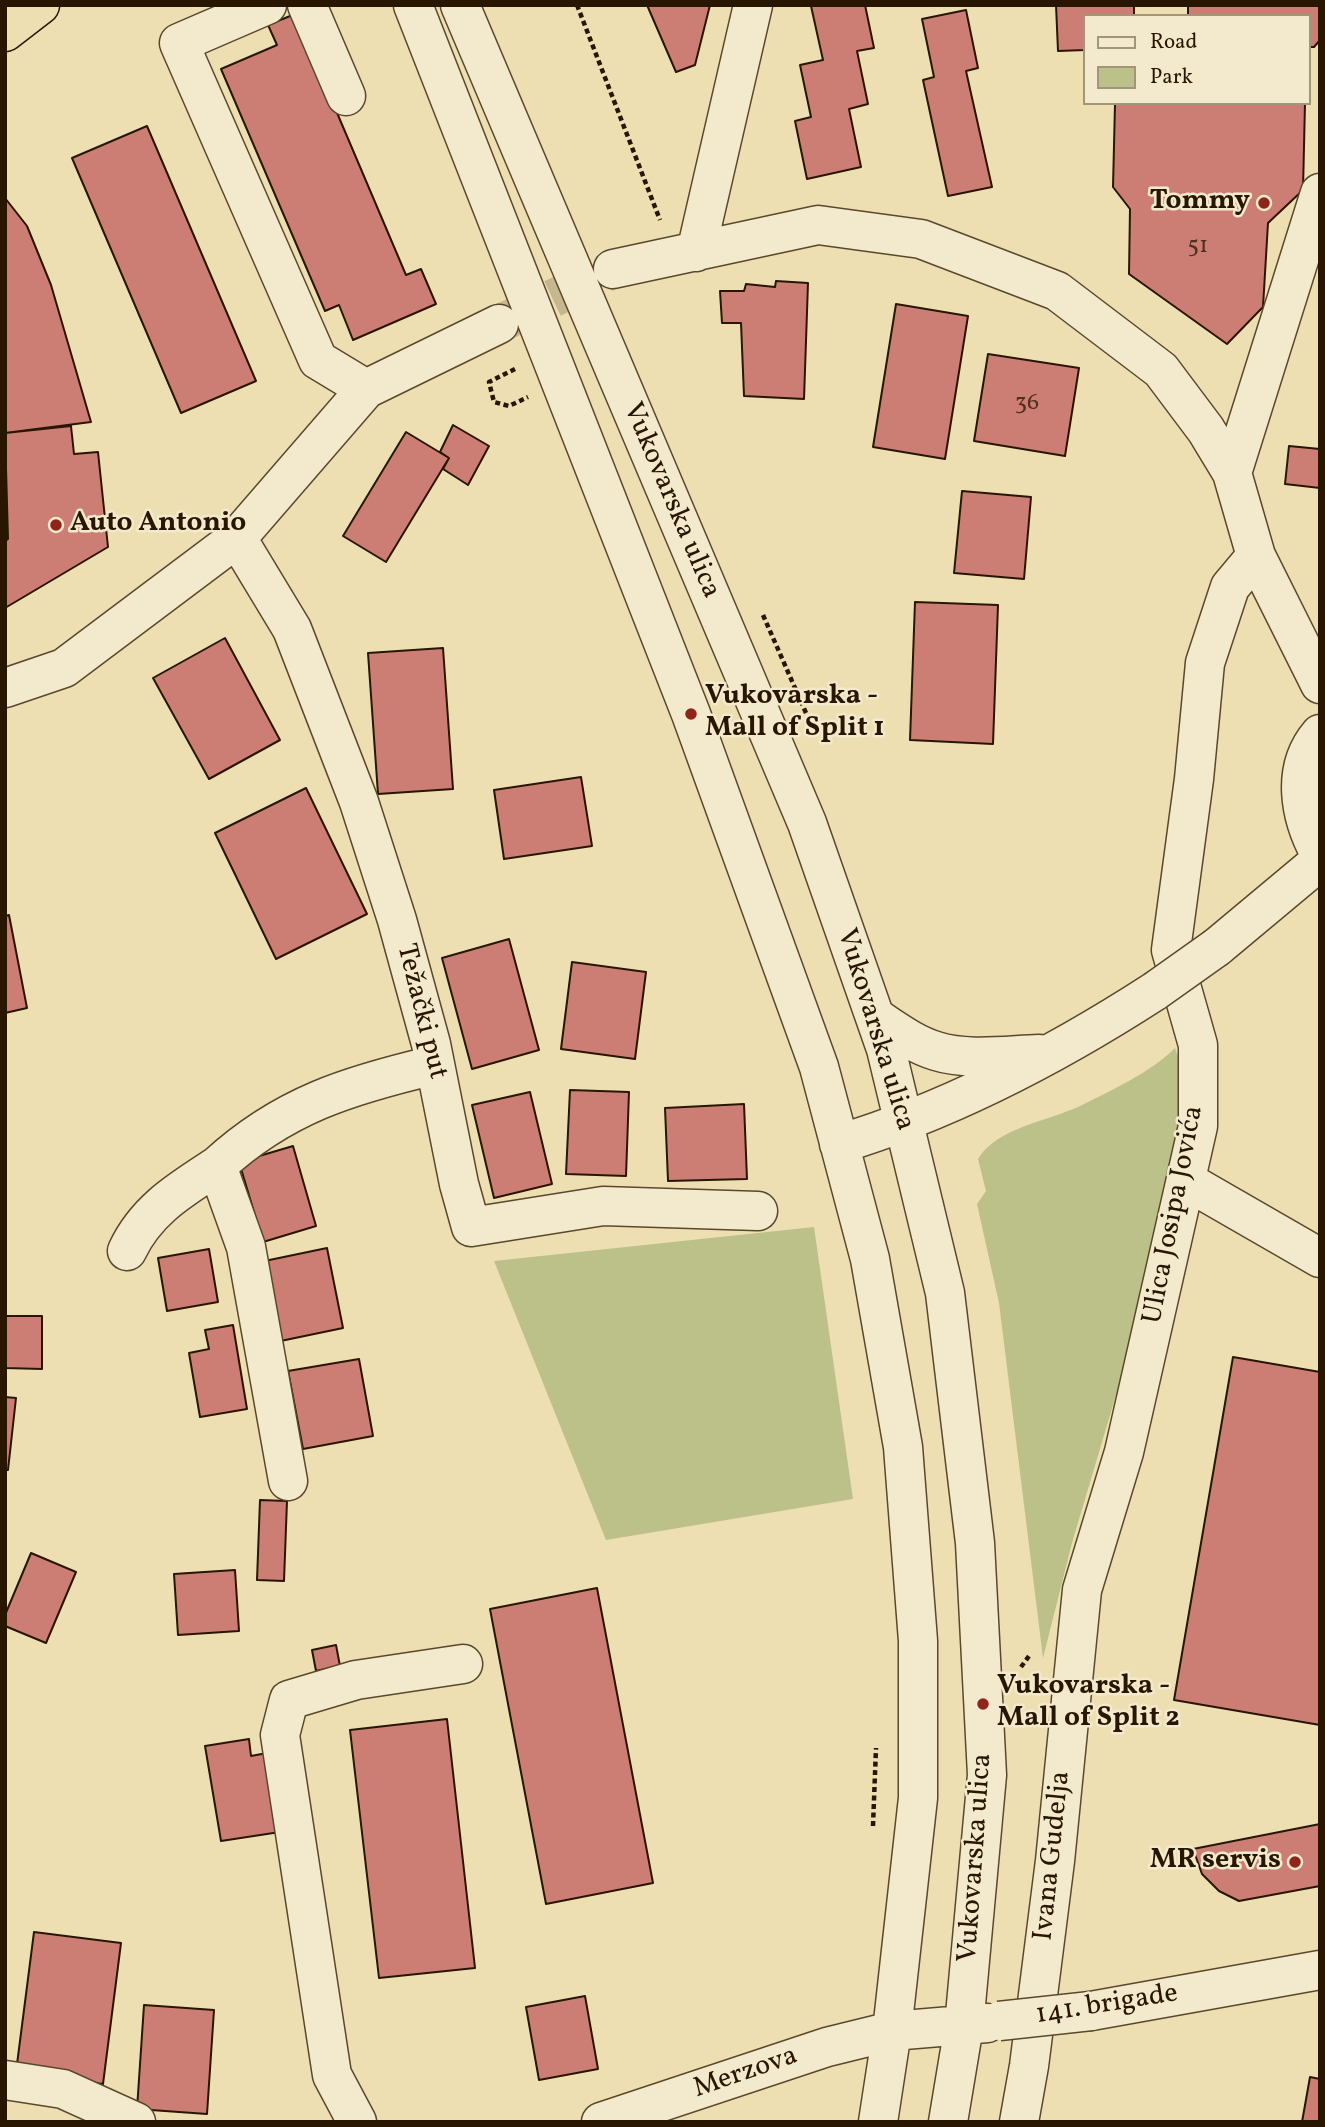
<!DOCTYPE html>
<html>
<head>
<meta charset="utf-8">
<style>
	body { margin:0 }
	#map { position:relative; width:1325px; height:2127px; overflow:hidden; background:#eddfb2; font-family:Vollkorn,serif }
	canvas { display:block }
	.frame { position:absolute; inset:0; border:7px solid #291601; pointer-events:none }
	.legend { position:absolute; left:1083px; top:14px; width:228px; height:91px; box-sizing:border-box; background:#f3eacd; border:2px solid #a2957b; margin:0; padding:9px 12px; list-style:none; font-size:21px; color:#291601 }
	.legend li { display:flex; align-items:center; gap:14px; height:35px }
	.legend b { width:35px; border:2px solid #a2957b }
</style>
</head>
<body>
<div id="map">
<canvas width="1325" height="2127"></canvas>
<div class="frame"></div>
<ul class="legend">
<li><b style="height:9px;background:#f3eacd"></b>Road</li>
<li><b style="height:19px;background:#bcc189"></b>Park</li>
</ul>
</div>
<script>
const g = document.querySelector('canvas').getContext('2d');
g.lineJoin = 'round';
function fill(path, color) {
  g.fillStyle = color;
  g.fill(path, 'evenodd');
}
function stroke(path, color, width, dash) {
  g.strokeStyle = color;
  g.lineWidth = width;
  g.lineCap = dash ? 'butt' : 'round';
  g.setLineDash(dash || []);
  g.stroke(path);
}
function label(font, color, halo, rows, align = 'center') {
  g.font = font + ' Vollkorn,serif';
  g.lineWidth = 5;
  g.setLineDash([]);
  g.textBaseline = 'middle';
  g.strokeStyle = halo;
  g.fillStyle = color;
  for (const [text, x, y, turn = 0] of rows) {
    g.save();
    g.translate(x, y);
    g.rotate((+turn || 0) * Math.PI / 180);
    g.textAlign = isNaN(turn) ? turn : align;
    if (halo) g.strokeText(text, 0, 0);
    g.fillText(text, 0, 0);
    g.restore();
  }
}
fill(new Path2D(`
	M 1175,1048 L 1189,1091 L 1141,1311 L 1072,1543 L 1043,1658 L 999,1303 L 977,1204 L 986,1191 L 978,1159 C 997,1127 1050,1121 1082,1105 C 1112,1090 1151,1072 1175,1048 Z
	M 814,1227 L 853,1499 L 606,1540 L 494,1261 Z`), '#bcc189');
const building = new Path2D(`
	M 647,5 L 710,5 L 695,65 L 676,72 Z
	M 865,5 L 874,48 L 857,51 L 868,104 L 849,109 L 861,167 L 807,179 L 795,121 L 811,117 L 800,65 L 823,60 L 811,6 Z
	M 1056,5 L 1134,5 L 1134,16 L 1085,16 L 1085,50 L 1058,51 Z
	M 1188,5 L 1320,5 L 1320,40 L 1314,47 L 1309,47 L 1309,16 L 1188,16 Z
	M 966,10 L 978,68 L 966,71 L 992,187 L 948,196 L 923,80 L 934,77 L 922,19 Z
	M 295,14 L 406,275 L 421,269 L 436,304 L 353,340 L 339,305 L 325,311 L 221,69 L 277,45 L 268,25 Z
	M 1305,103 L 1303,190 L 1268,223 L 1263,307 L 1227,344 L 1129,274 L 1130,209 L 1113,187 L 1115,104 Z
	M 147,126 L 256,381 L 181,413 L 72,158 Z
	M 5,198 L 27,226 L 51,285 L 91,422 L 5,433 Z
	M 776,281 L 808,283 L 804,399 L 744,396 L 741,323 L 722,323 L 720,291 L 744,291 L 746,284 L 775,287 Z
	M 896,304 L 968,316 L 945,459 L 873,447 Z
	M 988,354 L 1079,368 L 1065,456 L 974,441 Z
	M 453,425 L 489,446 L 468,485 L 443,469 L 449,458 L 440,452 Z
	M 71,426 L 74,454 L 98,452 L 108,547 L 5,608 L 5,541 L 8,539 L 5,433 Z
	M 406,432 L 449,458 L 386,562 L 343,536 Z
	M 1289,446 L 1320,449 L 1320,488 L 1285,484 Z
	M 962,491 L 1031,497 L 1024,579 L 954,573 Z
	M 915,602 L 998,605 L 993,744 L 910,740 Z
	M 225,638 L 280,740 L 209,779 L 153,678 Z
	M 443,648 L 453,789 L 378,794 L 368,653 Z
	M 581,777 L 592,846 L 504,859 L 494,790 Z
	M 306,788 L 367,914 L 276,959 L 215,833 Z
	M 9,915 L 27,1008 L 5,1013 L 5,916 Z
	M 509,939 L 539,1050 L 472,1069 L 442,958 Z
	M 572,962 L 646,972 L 635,1059 L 561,1049 Z
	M 570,1090 L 629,1092 L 626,1176 L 566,1174 Z
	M 530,1092 L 552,1184 L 494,1198 L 472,1105 Z
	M 744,1104 L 747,1179 L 668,1181 L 665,1108 Z
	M 293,1146 L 316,1226 L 263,1242 L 239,1162 Z
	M 327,1248 L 343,1328 L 271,1343 L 255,1263 Z
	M 209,1249 L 218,1302 L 167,1311 L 158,1258 Z
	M 5,1316 L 42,1316 L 42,1369 L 5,1368 Z
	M 233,1325 L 247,1409 L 200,1417 L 189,1353 L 209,1349 L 205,1330 Z
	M 1233,1357 L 1320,1372 L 1320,1725 L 1174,1700 Z
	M 359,1359 L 373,1436 L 303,1449 L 288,1371 Z
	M 5,1397 L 16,1398 L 8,1470 L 5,1470 Z
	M 260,1500 L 287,1501 L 284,1581 L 257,1580 Z
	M 31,1553 L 76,1572 L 46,1643 L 5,1626 L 5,1615 Z
	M 235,1570 L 239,1631 L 178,1635 L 174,1574 Z
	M 597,1588 L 653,1883 L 546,1904 L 490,1609 Z
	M 336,1645 L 340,1666 L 316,1671 L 312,1650 Z
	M 447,1719 L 475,1968 L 379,1978 L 350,1730 Z
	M 249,1739 L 251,1756 L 267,1753 L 280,1832 L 221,1841 L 205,1746 Z
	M 1320,1824 L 1320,1886 L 1239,1901 L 1219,1891 L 1202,1874 L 1193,1849 Z
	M 34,1932 L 121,1943 L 103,2084 L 16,2072 Z
	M 585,1996 L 598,2069 L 539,2080 L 526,2007 Z
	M 144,2005 L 214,2010 L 207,2114 L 137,2109 Z
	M 1310,2077 L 1320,2079 L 1320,2122 L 1302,2122 Z`);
fill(building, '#cc7e75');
stroke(building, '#291601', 2);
stroke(new Path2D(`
	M 501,323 L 608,272`), '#c6b78f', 38, [38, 19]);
const minor = new Path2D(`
	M 267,5 L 179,43 L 318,360 L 366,389
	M 307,5 L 346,96
	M 413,5 L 691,714 L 819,1067 L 870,1259 L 903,1447 L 918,1641 L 918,1798 L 892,2031 L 878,2122
	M 460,5 L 807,823 L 886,1049 L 945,1293 L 975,1543 L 987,1775 L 964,2026 L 948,2122
	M 696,252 L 753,5
	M 613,269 L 818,225 L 921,239 L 1057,291 L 1161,370 L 1206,430 L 1232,473 L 1256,556 L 1320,684
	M 1232,473 L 1320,193
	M 237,538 L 292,629 L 359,802 L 397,920 L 431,1044 L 459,1184 L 471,1227 L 603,1206 L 758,1211
	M 5,688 L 64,668 L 237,538 L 366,389 L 499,324
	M 1320,734 C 1290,769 1300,818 1320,854
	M 1217,947 L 1320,861
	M 875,1017 C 895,1030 913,1044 936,1051 C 967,1061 1007,1055 1039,1054
	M 839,1144 C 952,1110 1056,1055 1155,991
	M 1188,1182 L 1320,1258
	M 127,1251 C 146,1210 180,1190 217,1166
	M 288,1481 L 246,1247 L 217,1166 C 283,1105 350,1085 435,1065
	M 1091,2011 L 1320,1970
	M 5,2080 L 63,2089 L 136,2122
	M 357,2122 L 332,2075 L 280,1735 L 289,1700 L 356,1680 L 463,1664
	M 601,2122 L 827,2047 L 892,2031 L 987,2023
	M 1019,2122 L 1029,2066 L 1055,1861 L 1082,1590 L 1124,1452 L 1198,1126 L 1198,1045 L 1171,950 L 1194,779 L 1205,663 L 1230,587 L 1256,556`);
const highway = new Path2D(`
	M 5,32 L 40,5`);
stroke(minor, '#5a482d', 41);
stroke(highway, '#291601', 41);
stroke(new Path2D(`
	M 577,5 L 660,220
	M 515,369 L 489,382 L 494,402 L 509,406 L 528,397
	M 763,615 L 813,729
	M 1021,1667 L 1029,1656
	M 873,1826 L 876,1748`), '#291601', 4.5, [5, 3.5]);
stroke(minor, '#f3eacd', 38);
stroke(highway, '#eddfb2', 38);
const minorBridge = new Path2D(`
	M 1155,991 L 1217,947
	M 999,2021 L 1091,2011`);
stroke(minorBridge, '#5a482d', 41, []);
stroke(minorBridge, '#f3eacd', 38);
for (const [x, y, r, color] of [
	[1264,203,7,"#8f2418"],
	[56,525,7,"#8f2418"],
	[691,714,7,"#8f2418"],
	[983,1704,7,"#8f2418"],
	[1295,1862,7,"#8f2418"]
]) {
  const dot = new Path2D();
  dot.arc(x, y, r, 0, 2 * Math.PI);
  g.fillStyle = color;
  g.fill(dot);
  stroke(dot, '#f3eacd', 2.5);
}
label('24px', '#52301e', null, [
	["51",1198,248],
	["36",1027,405]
]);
label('bold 28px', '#291601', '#f3eacd', [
	["Tommy",1250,203,"right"],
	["Auto Antonio",70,525],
	["Vukovarska -",705,698],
	["Mall of Split 1",705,730],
	["Vukovarska -",997,1688],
	["Mall of Split 2",997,1720],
	["MR servis",1281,1862,"right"]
], 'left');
label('28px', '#291601', '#f3eacd', [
	["Vukovarska ulica",670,501,67],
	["Težački put",420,1012,76],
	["Vukovarska ulica",874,1030,73],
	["Ulica Josipa Jovića",1175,1215,-79],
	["Ivana Gudelja",1054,1856,-84],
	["Vukovarska ulica",977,1858,-86],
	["141. brigade",1107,2006,-9],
	["Merzova",746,2074,-19]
]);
</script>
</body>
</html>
